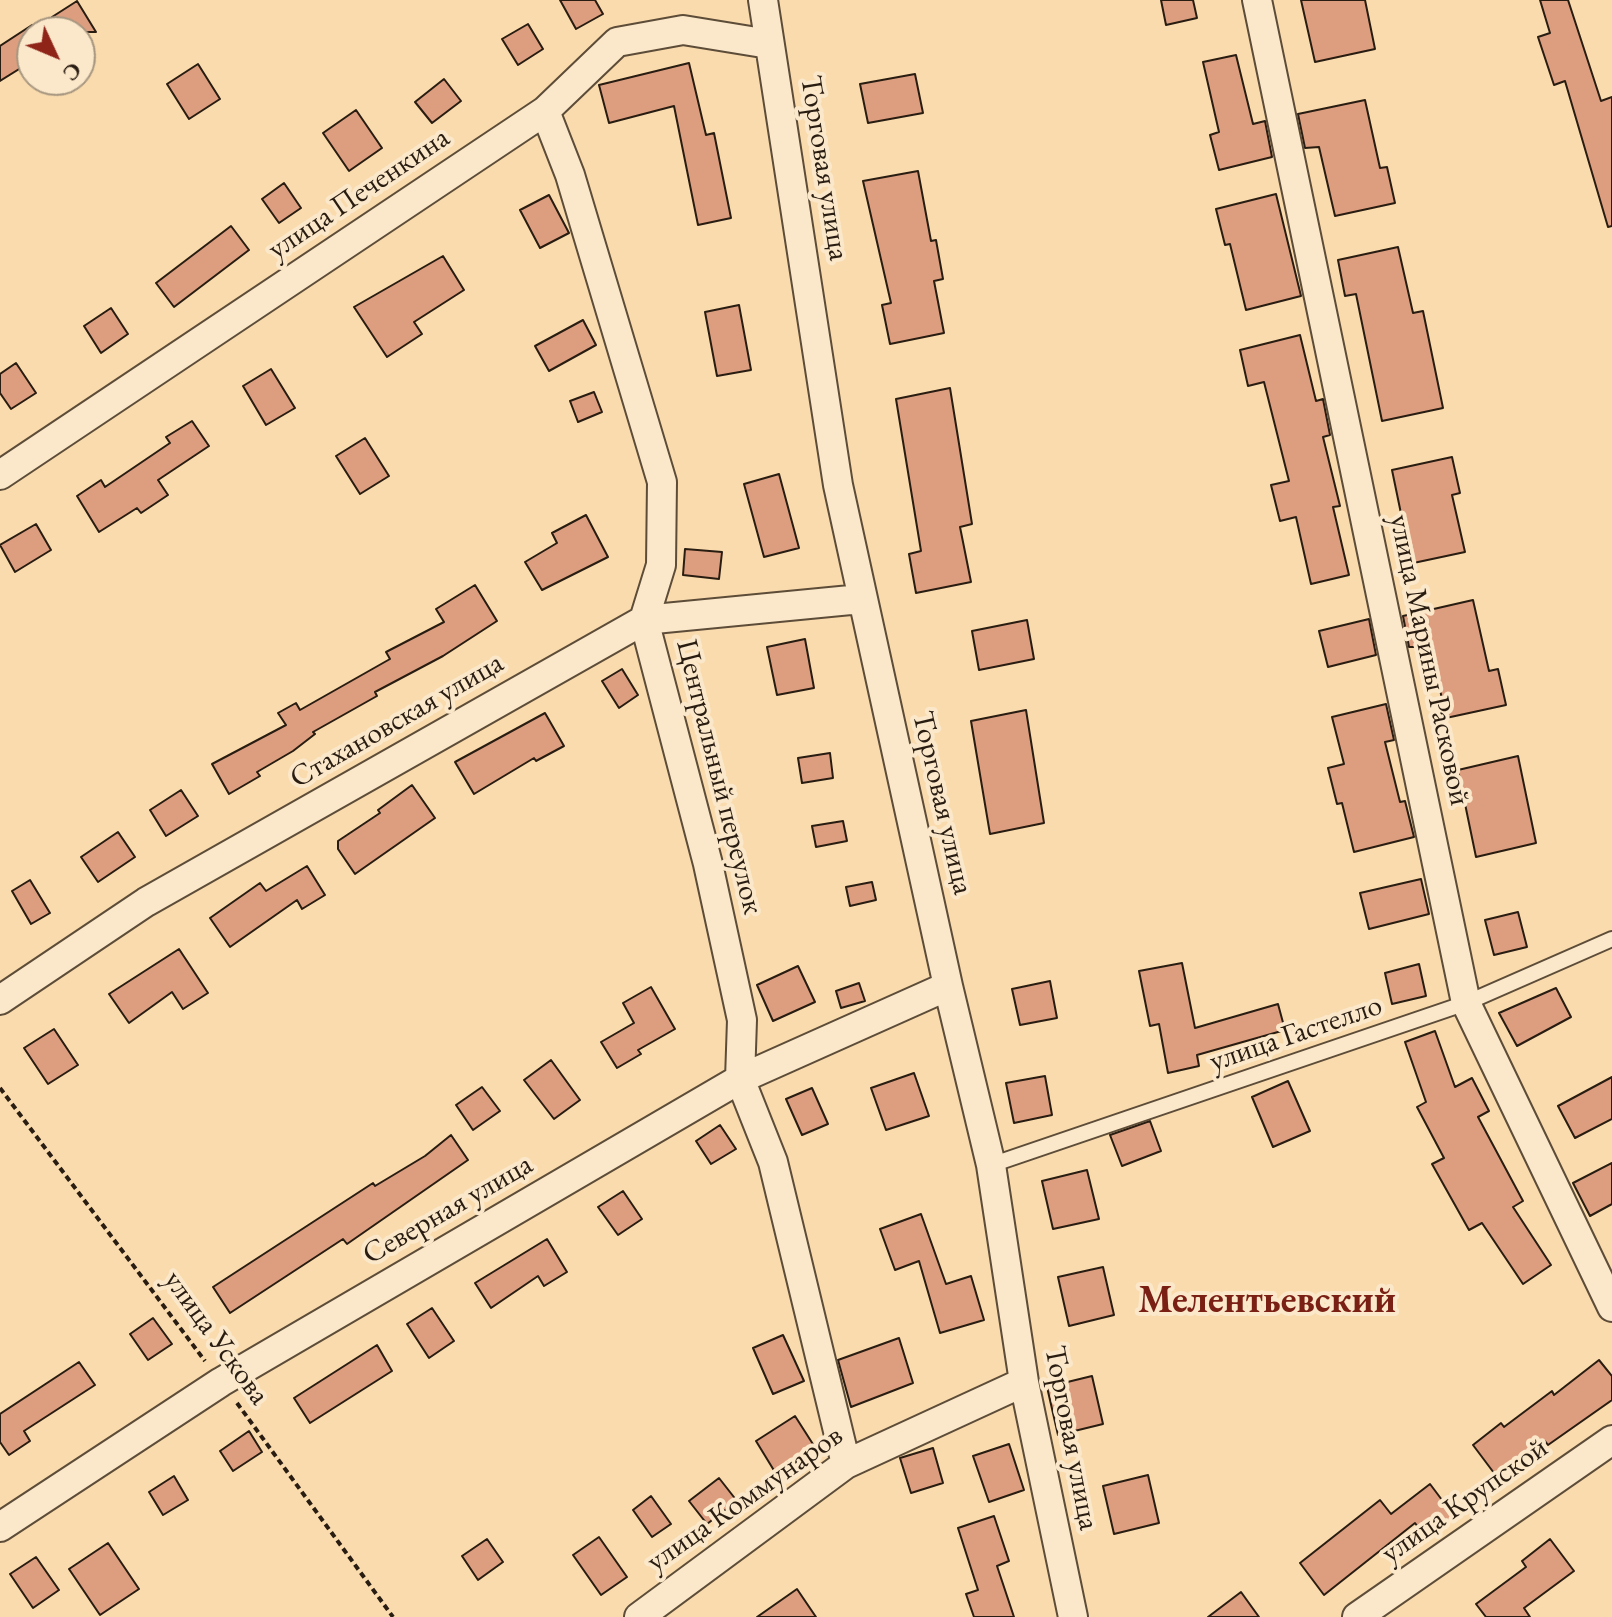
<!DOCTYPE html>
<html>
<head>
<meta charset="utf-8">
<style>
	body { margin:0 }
	#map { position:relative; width:1612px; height:1617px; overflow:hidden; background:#f9dbad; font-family:"EB Garamond",serif }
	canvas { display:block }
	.north { position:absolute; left:16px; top:16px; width:80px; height:80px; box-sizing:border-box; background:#fbe8ca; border:2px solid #a79680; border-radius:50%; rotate:134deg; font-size:22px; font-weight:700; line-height:32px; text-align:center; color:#291c11 }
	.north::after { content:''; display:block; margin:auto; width:28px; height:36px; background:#8f2418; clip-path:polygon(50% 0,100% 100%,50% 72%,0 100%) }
</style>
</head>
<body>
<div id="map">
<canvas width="1612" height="1617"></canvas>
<div class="north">С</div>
</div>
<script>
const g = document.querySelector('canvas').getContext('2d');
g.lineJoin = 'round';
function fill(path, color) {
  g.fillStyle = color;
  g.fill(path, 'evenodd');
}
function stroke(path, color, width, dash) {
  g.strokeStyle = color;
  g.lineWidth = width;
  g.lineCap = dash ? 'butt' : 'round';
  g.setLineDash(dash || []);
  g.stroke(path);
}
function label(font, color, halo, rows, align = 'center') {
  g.font = font + ' "EB Garamond",serif';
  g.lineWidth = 8;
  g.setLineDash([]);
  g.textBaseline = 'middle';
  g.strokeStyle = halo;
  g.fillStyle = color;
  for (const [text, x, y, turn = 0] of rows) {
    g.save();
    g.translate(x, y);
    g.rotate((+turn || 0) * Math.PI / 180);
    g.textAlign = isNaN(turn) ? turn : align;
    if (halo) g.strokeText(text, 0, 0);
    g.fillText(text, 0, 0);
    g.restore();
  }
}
const building = new Path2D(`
	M 560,0 L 595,0 L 603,14 L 576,29 Z
	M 1161,0 L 1193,0 L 1197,18 L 1166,25 Z
	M 1301,0 L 1365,0 L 1375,49 L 1315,62 Z
	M 1540,0 L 1568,0 L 1601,101 L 1612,97 L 1612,226 L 1608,227 L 1565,81 L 1554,85 L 1538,37 L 1550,33 Z
	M 77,1 L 96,32 L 61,32 L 52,17 Z
	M 528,24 L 543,49 L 518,65 L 502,39 Z
	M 32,25 L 32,61 L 0,81 L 0,46 Z
	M 1236,55 L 1253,124 L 1265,121 L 1272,157 L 1219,170 L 1210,135 L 1219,132 L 1203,62 Z
	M 689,63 L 706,135 L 714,133 L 731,218 L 698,225 L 674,106 L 609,123 L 599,85 Z
	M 198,64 L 220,99 L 189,119 L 167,84 Z
	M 915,74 L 923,113 L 868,123 L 860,84 Z
	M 444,79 L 461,101 L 432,123 L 415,102 Z
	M 1365,100 L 1380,168 L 1387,167 L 1395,203 L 1335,216 L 1319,147 L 1305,148 L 1298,114 Z
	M 356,110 L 382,148 L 349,171 L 323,133 Z
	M 918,171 L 931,241 L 936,240 L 943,279 L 934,281 L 944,333 L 890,344 L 882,305 L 891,303 L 863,181 Z
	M 284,183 L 301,208 L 279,223 L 262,199 Z
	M 1276,194 L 1301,296 L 1246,310 L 1230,244 L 1225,245 L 1216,209 Z
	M 549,195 L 569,233 L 540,248 L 520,210 Z
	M 231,226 L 249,250 L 174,307 L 156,283 Z
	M 1398,247 L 1413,313 L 1423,311 L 1443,408 L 1382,421 L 1356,294 L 1345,296 L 1338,260 Z
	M 443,256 L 464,290 L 414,322 L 422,334 L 387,357 L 354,307 Z
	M 739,305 L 751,370 L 717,376 L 705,312 Z
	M 111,308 L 128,334 L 101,353 L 84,326 Z
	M 583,320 L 596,345 L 549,371 L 535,346 Z
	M 1300,335 L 1316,401 L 1323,399 L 1330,435 L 1323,437 L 1340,506 L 1333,507 L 1349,575 L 1311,584 L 1296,517 L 1280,521 L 1271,485 L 1289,481 L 1264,382 L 1248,386 L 1240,350 Z
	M 16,363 L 36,393 L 11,409 L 0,393 L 0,374 Z
	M 271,369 L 295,408 L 266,425 L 243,386 Z
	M 950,388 L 972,524 L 960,527 L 971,582 L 916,593 L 909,554 L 921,551 L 896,399 Z
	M 594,392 L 602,412 L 578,422 L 570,401 Z
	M 192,421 L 209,446 L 158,480 L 168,495 L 141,513 L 137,508 L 99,532 L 77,496 L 101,480 L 105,487 L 170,443 L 166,437 Z
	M 365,438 L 389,476 L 360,494 L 336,456 Z
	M 1452,457 L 1460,493 L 1452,495 L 1465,552 L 1404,565 L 1396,530 L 1404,528 L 1392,470 Z
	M 779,474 L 799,548 L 764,557 L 744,484 Z
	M 586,515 L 608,557 L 542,590 L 525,562 L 557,543 L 552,533 Z
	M 36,524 L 51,550 L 15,572 L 0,545 Z
	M 685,549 L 722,552 L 719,579 L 683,575 Z
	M 475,585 L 497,621 L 443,656 L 375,692 L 377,696 L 313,732 L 315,734 L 293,751 L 257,772 L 260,776 L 229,794 L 212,764 L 286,725 L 278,713 L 296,703 L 300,710 L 390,659 L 386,652 L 444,622 L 436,609 Z
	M 1473,600 L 1489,671 L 1498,669 L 1506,705 L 1446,718 L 1431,647 L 1409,647 L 1403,616 Z
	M 1369,619 L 1376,655 L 1328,667 L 1319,631 Z
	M 1027,620 L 1034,659 L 979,670 L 972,631 Z
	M 805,639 L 814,688 L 777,695 L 767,647 Z
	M 622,669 L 638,695 L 619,708 L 602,681 Z
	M 1386,704 L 1394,740 L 1385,742 L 1400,802 L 1405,801 L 1414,837 L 1354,852 L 1342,803 L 1337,804 L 1328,768 L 1344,764 L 1332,717 Z
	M 1026,710 L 1044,823 L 990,834 L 971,721 Z
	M 545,713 L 564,746 L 536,761 L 534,758 L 474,794 L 455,762 Z
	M 830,753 L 833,778 L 802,783 L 798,758 Z
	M 1518,756 L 1536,843 L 1476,857 L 1458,770 Z
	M 412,785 L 435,818 L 355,874 L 338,849 L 338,841 L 380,813 L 378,810 Z
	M 181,790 L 198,816 L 166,836 L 150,810 Z
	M 843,821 L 847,841 L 816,847 L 812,826 Z
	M 118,832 L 135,857 L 98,882 L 81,857 Z
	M 307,866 L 325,895 L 302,909 L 297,900 L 230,947 L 210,918 L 260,883 L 266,891 Z
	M 1421,879 L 1429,914 L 1369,929 L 1360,893 Z
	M 30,880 L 50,913 L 31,924 L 12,891 Z
	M 872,882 L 876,900 L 850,906 L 846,887 Z
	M 1518,912 L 1527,947 L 1494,955 L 1485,920 Z
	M 179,949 L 208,993 L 183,1009 L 172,992 L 129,1023 L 109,994 Z
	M 1182,963 L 1195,1028 L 1278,1004 L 1285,1030 L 1197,1055 L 1199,1066 L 1168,1073 L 1159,1024 L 1150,1026 L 1139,971 Z
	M 1419,964 L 1426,996 L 1392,1004 L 1385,973 Z
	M 798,966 L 815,1002 L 773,1021 L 757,985 Z
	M 1050,981 L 1057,1018 L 1020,1025 L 1012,989 Z
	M 859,983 L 865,1001 L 841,1008 L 836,991 Z
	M 651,987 L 675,1029 L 638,1050 L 641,1054 L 617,1068 L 601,1042 L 634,1023 L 623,1003 Z
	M 1556,988 L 1571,1017 L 1517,1046 L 1499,1013 Z
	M 54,1029 L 78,1065 L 48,1084 L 24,1048 Z
	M 1435,1031 L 1455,1087 L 1472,1078 L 1489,1111 L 1478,1117 L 1523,1201 L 1513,1207 L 1551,1265 L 1523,1284 L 1482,1223 L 1469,1230 L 1432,1164 L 1444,1158 L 1417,1107 L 1426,1102 L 1405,1042 Z
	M 551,1060 L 580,1100 L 554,1119 L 524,1080 Z
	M 914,1073 L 929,1116 L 886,1130 L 871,1088 Z
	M 1045,1076 L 1052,1115 L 1014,1123 L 1006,1083 Z
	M 1612,1077 L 1612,1119 L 1575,1138 L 1558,1106 Z
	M 1288,1081 L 1310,1131 L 1273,1147 L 1252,1097 Z
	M 482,1087 L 500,1111 L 473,1130 L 456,1105 Z
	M 812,1088 L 828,1124 L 802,1135 L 786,1099 Z
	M 1150,1121 L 1161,1151 L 1122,1166 L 1110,1135 Z
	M 720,1125 L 736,1149 L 711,1164 L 696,1141 Z
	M 451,1135 L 468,1160 L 347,1244 L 343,1239 L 230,1313 L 213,1287 L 373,1183 L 375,1186 L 425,1156 Z
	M 1612,1163 L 1612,1204 L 1590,1216 L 1573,1183 Z
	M 1087,1170 L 1099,1219 L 1053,1229 L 1042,1181 Z
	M 623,1191 L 642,1219 L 618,1235 L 598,1207 Z
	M 921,1214 L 946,1284 L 971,1276 L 984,1320 L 940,1333 L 919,1261 L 895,1270 L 880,1229 Z
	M 547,1239 L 567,1272 L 544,1286 L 538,1276 L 491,1308 L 475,1283 Z
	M 1103,1267 L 1114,1315 L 1069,1326 L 1058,1277 Z
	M 432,1308 L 454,1341 L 429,1358 L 407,1324 Z
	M 153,1318 L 172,1344 L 148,1360 L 130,1334 Z
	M 783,1335 L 804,1381 L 773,1394 L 753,1348 Z
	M 899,1338 L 913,1383 L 851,1407 L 838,1360 Z
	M 377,1345 L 392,1371 L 310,1423 L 294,1398 Z
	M 1599,1360 L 1612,1376 L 1612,1400 L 1548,1445 L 1545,1441 L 1497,1477 L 1473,1445 L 1501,1423 L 1504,1427 L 1552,1391 L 1554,1395 Z
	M 79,1362 L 95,1385 L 24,1431 L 30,1441 L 9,1455 L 0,1442 L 0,1414 Z
	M 1092,1376 L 1103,1424 L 1058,1435 L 1047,1387 Z
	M 795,1416 L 818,1452 L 778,1477 L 756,1441 Z
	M 249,1431 L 262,1452 L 233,1471 L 220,1451 Z
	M 1009,1444 L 1024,1490 L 989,1502 L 973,1456 Z
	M 933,1448 L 943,1483 L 911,1493 L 900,1458 Z
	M 1148,1475 L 1159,1523 L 1114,1534 L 1103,1486 Z
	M 174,1476 L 188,1500 L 163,1515 L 149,1492 Z
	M 719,1478 L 737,1501 L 707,1524 L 689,1501 Z
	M 1430,1484 L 1454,1516 L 1426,1538 L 1415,1523 L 1324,1595 L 1300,1563 L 1380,1500 L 1391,1514 Z
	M 651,1496 L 671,1524 L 652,1537 L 633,1510 Z
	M 994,1516 L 1009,1561 L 997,1566 L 1014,1617 L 974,1617 L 966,1594 L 978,1590 L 958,1528 Z
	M 599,1537 L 627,1577 L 601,1595 L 573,1555 Z
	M 487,1539 L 503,1562 L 478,1580 L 462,1556 Z
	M 1550,1539 L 1574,1571 L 1524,1608 L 1530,1617 L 1486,1617 L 1476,1604 L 1526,1567 L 1522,1561 Z
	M 108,1543 L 139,1589 L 100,1615 L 69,1569 Z
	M 36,1557 L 59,1590 L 33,1608 L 10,1574 Z
	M 797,1589 L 816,1617 L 757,1617 Z
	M 1241,1592 L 1259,1617 L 1208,1617 Z`);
fill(building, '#dd9e7f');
stroke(building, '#291c11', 2);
const lane = new Path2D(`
	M 991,1165 L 1466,1003 L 1612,939`);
const street = new Path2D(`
	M 763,0 L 838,485 L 948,986 L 991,1165 L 1024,1382 L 1073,1617
	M 1257,0 L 1466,1003 L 1612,1307
	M 545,111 L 570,175 L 662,482 L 661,565 L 644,620 L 708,864 L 742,1020 L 740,1079 L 773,1162 L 846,1464
	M 0,475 L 545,111 L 617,42 L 683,30 L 769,44
	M 0,1000 L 146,902 L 644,620 L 861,599
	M 0,1527 L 221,1382 L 740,1079 L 948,986
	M 639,1617 L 846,1464 L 1024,1382
	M 1357,1617 L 1612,1440`);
stroke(lane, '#5d4c38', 18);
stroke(street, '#5d4c38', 32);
stroke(new Path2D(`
	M 0,1088 L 205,1361
	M 237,1403 L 393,1617`), '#291c11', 4, [6, 4]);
stroke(lane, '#fbe8ca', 14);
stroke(street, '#fbe8ca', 28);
label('30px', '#291c11', '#fbe8ca', [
	["Торговая улица",824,168,81],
	["улица Печенкина",359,194,-34],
	["улица Марины Расковой",1429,660,78],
	["Стахановская улица",397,721,-30],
	["Центральный переулок",719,777,76],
	["Торговая улица",942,803,77],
	["улица Гастелло",1296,1034,-19],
	["Северная улица",448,1210,-30],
	["улица Ускова",216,1338,54],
	["Торговая улица",1071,1438,79],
	["улица Коммунаров",745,1499,-35],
	["улица Крупской",1465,1501,-35]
]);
label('bold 38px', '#7a1f14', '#fbe8ca', [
	["Мелентьевский",1267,1302]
]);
</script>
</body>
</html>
